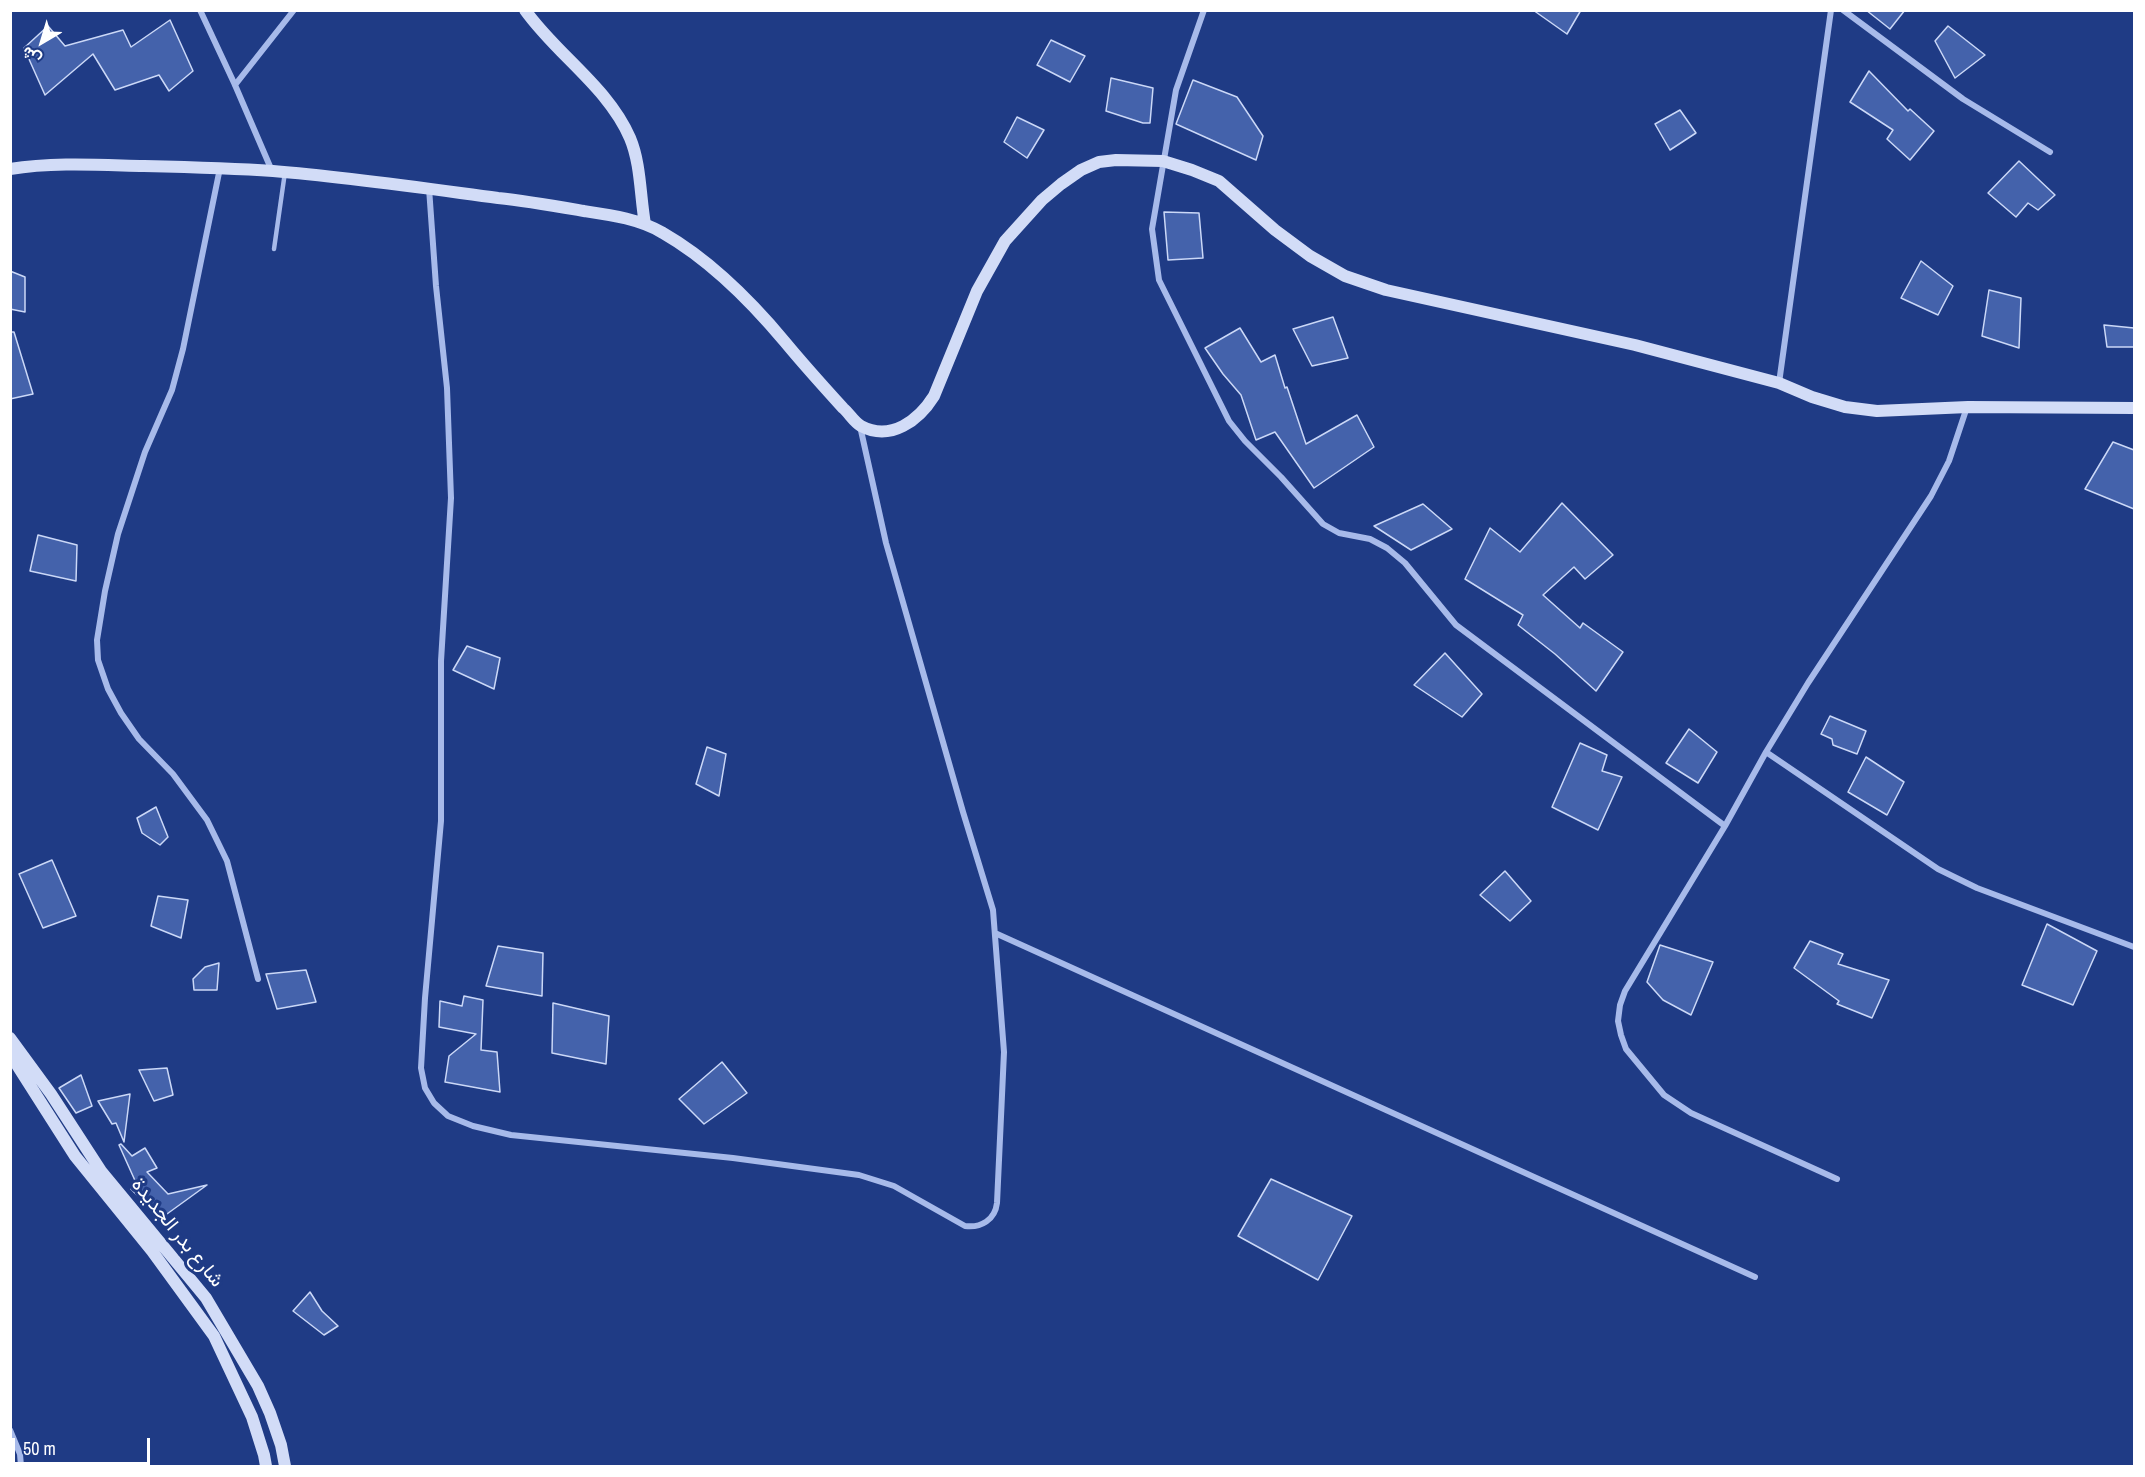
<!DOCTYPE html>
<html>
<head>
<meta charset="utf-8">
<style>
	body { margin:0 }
	#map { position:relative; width:2145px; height:1477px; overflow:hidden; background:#1f3b85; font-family:"Archivo Narrow",Vazirmatn,sans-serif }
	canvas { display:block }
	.frame { position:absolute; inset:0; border:12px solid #fff; pointer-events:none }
	.north { position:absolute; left:12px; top:12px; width:60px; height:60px; -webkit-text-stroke:4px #1f3b85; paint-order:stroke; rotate:218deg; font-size:16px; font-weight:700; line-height:24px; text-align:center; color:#fff }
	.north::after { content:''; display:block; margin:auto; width:21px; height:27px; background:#fff; clip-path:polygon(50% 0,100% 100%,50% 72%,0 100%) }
	.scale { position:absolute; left:12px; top:1438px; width:138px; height:27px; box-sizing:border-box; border:3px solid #fff; border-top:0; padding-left:8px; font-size:18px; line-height:21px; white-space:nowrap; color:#fff; -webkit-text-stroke:4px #1f3b85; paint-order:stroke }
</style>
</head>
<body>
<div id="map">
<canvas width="2145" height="1477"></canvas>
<div class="frame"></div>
<div class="north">ش</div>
<div class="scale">50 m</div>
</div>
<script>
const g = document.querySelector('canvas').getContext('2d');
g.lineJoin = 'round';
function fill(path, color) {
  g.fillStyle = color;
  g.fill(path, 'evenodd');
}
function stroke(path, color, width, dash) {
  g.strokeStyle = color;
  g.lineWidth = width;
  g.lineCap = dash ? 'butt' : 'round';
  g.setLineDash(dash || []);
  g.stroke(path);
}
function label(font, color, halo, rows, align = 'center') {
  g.font = font + ' "Archivo Narrow",Vazirmatn,sans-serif';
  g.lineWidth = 6;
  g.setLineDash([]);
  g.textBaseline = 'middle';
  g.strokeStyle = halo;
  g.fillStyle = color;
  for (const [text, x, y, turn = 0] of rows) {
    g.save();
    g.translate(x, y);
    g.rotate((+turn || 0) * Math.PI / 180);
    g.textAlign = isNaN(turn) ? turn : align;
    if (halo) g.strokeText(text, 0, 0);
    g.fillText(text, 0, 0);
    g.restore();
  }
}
const building = new Path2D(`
	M 1533,10 L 1581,10 L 1567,34 Z
	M 1866,10 L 1905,10 L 1890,29 Z
	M 170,20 L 193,71 L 169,91 L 159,75 L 115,90 L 93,54 L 45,95 L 24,48 L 48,26 L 65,46 L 123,30 L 131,47 Z
	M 1948,26 L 1985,55 L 1955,78 L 1935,41 Z
	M 1051,40 L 1085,56 L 1070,82 L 1037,65 Z
	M 1869,71 L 1908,111 L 1910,109 L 1934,131 L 1910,160 L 1887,139 L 1893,130 L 1850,102 Z
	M 1111,78 L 1153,88 L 1150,123 L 1143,123 L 1106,111 Z
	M 1193,80 L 1237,97 L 1263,136 L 1256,160 L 1176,124 Z
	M 1680,110 L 1696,133 L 1670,150 L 1655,124 Z
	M 1017,117 L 1044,130 L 1027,158 L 1004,142 Z
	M 2019,161 L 2055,195 L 2038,210 L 2028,203 L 2016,217 L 1988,193 Z
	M 1164,212 L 1199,213 L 1203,258 L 1168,260 Z
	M 1921,261 L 1953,286 L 1938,315 L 1901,298 Z
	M 10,271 L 25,277 L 25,312 L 10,309 Z
	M 1989,290 L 2021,298 L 2019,348 L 1982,336 Z
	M 1333,317 L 1348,358 L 1312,366 L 1293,329 Z
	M 2104,325 L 2134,328 L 2134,347 L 2107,347 Z
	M 1240,328 L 1261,362 L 1275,355 L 1285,388 L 1287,387 L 1306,444 L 1357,415 L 1374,447 L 1314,488 L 1275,432 L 1256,440 L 1241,395 L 1223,374 L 1205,348 Z
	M 10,332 L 14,332 L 33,394 L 10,399 Z
	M 2113,442 L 2134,450 L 2134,509 L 2085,489 Z
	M 1562,503 L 1613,555 L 1585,579 L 1574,567 L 1543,595 L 1580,628 L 1583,623 L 1623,652 L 1596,691 L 1555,654 L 1518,625 L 1523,615 L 1465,579 L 1490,528 L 1520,552 Z
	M 1423,504 L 1452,529 L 1411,550 L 1374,526 Z
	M 38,535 L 77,545 L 76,581 L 30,571 Z
	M 467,646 L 500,658 L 494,689 L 453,670 Z
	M 1445,653 L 1482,694 L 1462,717 L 1414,685 Z
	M 1830,716 L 1866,731 L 1857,754 L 1833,745 L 1832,739 L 1821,734 Z
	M 1689,729 L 1717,752 L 1698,783 L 1666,763 Z
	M 1580,743 L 1607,755 L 1602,771 L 1622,777 L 1598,830 L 1552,807 Z
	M 707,747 L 726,754 L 719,796 L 696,784 Z
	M 1866,757 L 1904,782 L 1887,815 L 1848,792 Z
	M 156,807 L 168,837 L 160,845 L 142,833 L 137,818 Z
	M 52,860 L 76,916 L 43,928 L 19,874 Z
	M 1505,871 L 1531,901 L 1510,921 L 1480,895 Z
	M 158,896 L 188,900 L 181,938 L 151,926 Z
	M 2047,924 L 2097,951 L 2073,1005 L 2022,985 Z
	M 1810,941 L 1843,954 L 1838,964 L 1889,980 L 1872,1018 L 1837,1004 L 1839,1001 L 1794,968 Z
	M 1660,945 L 1713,962 L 1691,1015 L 1663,1000 L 1647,982 Z
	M 498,946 L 543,953 L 542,996 L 486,986 Z
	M 219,963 L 217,990 L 194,990 L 193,979 L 205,967 Z
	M 306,970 L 316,1002 L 277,1009 L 266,974 Z
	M 464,996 L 483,1000 L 481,1050 L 497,1052 L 500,1092 L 445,1082 L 449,1056 L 476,1034 L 439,1027 L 440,1001 L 462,1006 Z
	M 553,1003 L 609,1016 L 606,1064 L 552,1053 Z
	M 722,1062 L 747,1093 L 704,1124 L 679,1099 Z
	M 167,1068 L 173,1095 L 154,1101 L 139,1070 Z
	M 81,1075 L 92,1106 L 76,1113 L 59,1088 Z
	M 130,1094 L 124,1142 L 116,1123 L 112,1124 L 98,1101 Z
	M 121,1144 L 132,1156 L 145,1148 L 157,1168 L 147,1172 L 168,1194 L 207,1185 L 160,1219 L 131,1189 L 137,1185 L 119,1145 Z
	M 1271,1179 L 1352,1216 L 1318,1280 L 1238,1236 Z
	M 310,1292 L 322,1311 L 338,1326 L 324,1335 L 293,1311 Z`);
fill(building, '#4462ab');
stroke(building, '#cbd8f7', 1.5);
stroke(new Path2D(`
	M 274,249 L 285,172`), '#a7baea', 4.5);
stroke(new Path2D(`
	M 200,10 L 235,85 L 272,171
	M 1204,10 L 1176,90 L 1152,229 L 1159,280 L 1229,421 L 1245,441 L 1281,477 L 1323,524 L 1339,533 L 1370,539 L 1387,548 L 1405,563 L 1456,625 L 1725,826
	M 1843,10 L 1963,99 L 2050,152
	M 235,85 L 294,10
	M 220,168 L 183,349 L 172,390 L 145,452 L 118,534 L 105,591 L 97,640 L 98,660 L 108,689 L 121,713 L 139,739 L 173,774 L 207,820 L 227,861 L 258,979
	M 429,188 L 436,286 L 447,388 L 451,498 L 441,661 L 441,821 L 425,998 L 421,1068 L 425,1088 L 434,1103 L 448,1116 L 473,1126 L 511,1135 L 733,1158 L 859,1175 L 894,1186 L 965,1226 C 981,1228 995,1220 997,1203 L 1004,1052 L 993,910 L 963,812 L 886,543 L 860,426
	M 1779,383 L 1831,10
	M 1766,752 L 1938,869 L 1977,888 L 2134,947
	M 995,933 L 1755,1277
	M 1837,1179 L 1691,1113 L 1664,1095 L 1626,1049 L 1621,1035 L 1618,1021 L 1620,1005 L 1625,991 L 1725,826 L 1766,752 L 1808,683 L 1931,496 L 1949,461 L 1967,407
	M 10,1430 L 20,1454 L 21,1466`), '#a7baea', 6);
stroke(new Path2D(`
	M 525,10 C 557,55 608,87 630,138 C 641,164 640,196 645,224
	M 10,169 C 54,162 100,165 144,166 C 187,167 230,168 273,171 C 348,177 423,188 498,198 C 527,201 555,206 584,211 C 611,215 640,219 663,233 C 710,260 750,300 785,342 C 804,365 823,386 843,408 C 849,413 854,422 861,426 C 891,442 919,420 934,396 L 977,291 L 1005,241 L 1042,200 L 1061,184 L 1081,170 L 1099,162 L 1116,160 L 1163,161 L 1192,170 L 1219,181 L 1275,230 L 1310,256 L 1345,276 L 1386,290 L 1635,345 L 1779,383 L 1812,397 L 1845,407 L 1877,411 L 1968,407 L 2134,408
	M 10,1038 L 51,1094 L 101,1171 L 206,1298 L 258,1386 L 270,1413 L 281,1445 L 285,1466
	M 10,1054 L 75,1156 L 152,1251 L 214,1336 L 252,1417 L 264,1455 L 266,1466`), '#d2dcf7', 12);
label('20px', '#fff', '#1f3b85', [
	["شارع بدر الجديدة",177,1233,51]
]);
</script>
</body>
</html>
